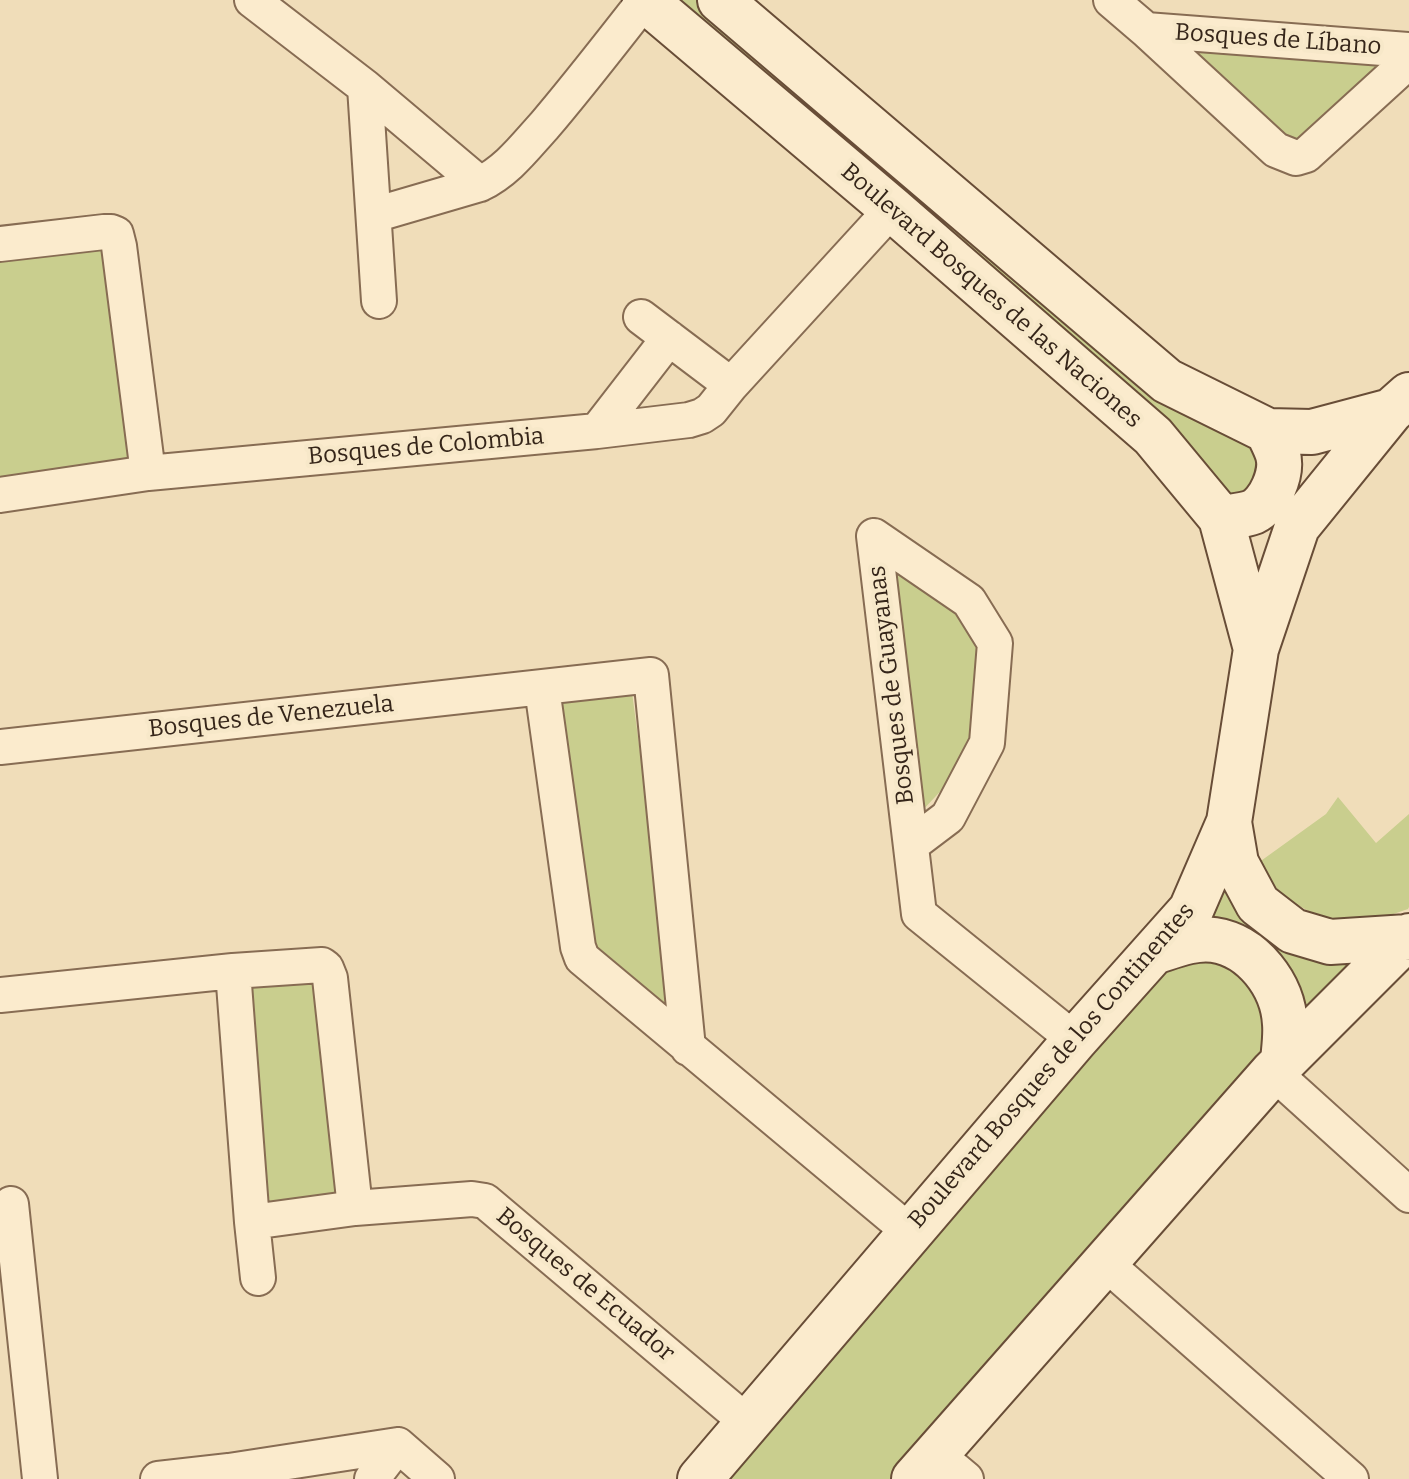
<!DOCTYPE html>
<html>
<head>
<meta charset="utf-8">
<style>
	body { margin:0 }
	canvas { display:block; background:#f0ddb9 }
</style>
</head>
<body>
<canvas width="1409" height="1479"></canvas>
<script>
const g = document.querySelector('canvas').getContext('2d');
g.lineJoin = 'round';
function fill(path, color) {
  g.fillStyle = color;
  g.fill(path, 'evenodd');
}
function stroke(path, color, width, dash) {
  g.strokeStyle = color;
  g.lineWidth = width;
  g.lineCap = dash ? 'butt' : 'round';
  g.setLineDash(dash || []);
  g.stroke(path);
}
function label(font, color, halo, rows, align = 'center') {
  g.font = font + ' Bitter,serif';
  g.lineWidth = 8;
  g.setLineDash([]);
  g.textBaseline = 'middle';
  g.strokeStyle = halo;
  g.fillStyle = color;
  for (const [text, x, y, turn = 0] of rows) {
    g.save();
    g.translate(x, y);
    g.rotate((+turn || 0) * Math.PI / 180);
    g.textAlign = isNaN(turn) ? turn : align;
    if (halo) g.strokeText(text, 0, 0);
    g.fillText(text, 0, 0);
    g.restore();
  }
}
fill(new Path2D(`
	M 653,0 L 732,0 L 917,161 L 1251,418 L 1268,472 L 1239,502 Z
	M 1182,40 L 1399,52 L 1295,145 L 1277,144 Z
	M 116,237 L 146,458 L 0,478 L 0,252 Z
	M 888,560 L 958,607 L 983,661 L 966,764 L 920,813 Z
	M 631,685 L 676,1020 L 596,956 L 554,694 Z
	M 1338,797 L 1376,843 L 1409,814 L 1409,907 L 1408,909 L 1367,923 L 1325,920 L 1283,897 L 1258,863 L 1326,814 Z
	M 1227,858 L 1238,912 L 1267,941 L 1298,956 L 1327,961 L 1359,961 L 1293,1022 L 1207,918 Z
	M 1181,958 L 1227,963 L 1270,1006 L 1264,1053 L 974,1379 L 890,1479 L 724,1479 L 1147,972 Z
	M 314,970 L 341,1200 L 270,1206 L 244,994 L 257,975 Z`), '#c9ce8e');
const street = new Path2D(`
	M 252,0 L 365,87 L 480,184
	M 1111,0 L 1146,30 L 1409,50
	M 1146,30 L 1276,150 L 1296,158 L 1306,155 L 1409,61
	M 365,87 L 379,301
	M 374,215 L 480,184 C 507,171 524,148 544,126 C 579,85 612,42 645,0
	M 0,244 L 104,232 L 111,232 L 116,234 L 119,246 L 148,473
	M 641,317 L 731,385
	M 597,431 L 669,338
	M 0,495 L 148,473 L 597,431 L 689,420 L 702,416 L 711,410 L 731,385 L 892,209
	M 874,536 L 919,914 L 1075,1040
	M 874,536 L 969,601 L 995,643 L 987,743 L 948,817 L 911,845
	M 542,688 L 578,947 L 582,958 L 910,1232
	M 0,747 L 651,675 L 688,1048
	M 233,971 L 252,1222 L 258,1278
	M 0,995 L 233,971 L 322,965 L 326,968 L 330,978 L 355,1208
	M 1273,1072 L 1409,1195
	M 11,1204 L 40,1479
	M 252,1222 L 355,1208 L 472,1199 L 485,1201 L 748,1423
	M 1104,1262 L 1351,1479
	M 935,1453 L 966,1479
	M 158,1479 L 229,1471 L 398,1445 L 437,1479
	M 372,1479 L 398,1445`);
const secondary = new Path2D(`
	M 645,0 L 892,209 L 1153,436 L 1221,518 L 1256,649
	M 720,0 L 1167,381 L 1268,431 L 1312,432 L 1391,411
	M 1221,518 C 1232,516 1243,516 1253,512 C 1270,504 1283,473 1278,455 C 1276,447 1271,439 1268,431
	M 1229,822 L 1236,863 L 1258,904 L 1293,931 L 1330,942 L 1408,937
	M 1154,952 C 1173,946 1194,937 1214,940 C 1253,946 1283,985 1285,1024 C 1286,1036 1284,1049 1283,1061
	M 700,1479 L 1075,1040 L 1191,910 L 1229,822 L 1256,649 L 1297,527 L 1391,411 L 1409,395
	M 914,1479 L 1273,1072 L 1409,936`);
stroke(street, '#876c53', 38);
stroke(secondary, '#684d37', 48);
stroke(street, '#fbebcd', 34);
stroke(secondary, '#fbebcd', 44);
label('24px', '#352519', '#f7e8c9', [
	["Bosques de Líbano",1278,40,4],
	["Boulevard Bosques de las Naciones",991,296,41],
	["Bosques de Colombia",426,447,-5],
	["Bosques de Guayanas",892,685,-97],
	["Bosques de Venezuela",271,717,-6],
	["Boulevard Bosques de los Continentes",1052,1066,-49],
	["Bosques de Ecuador",585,1285,40]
]);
</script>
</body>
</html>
